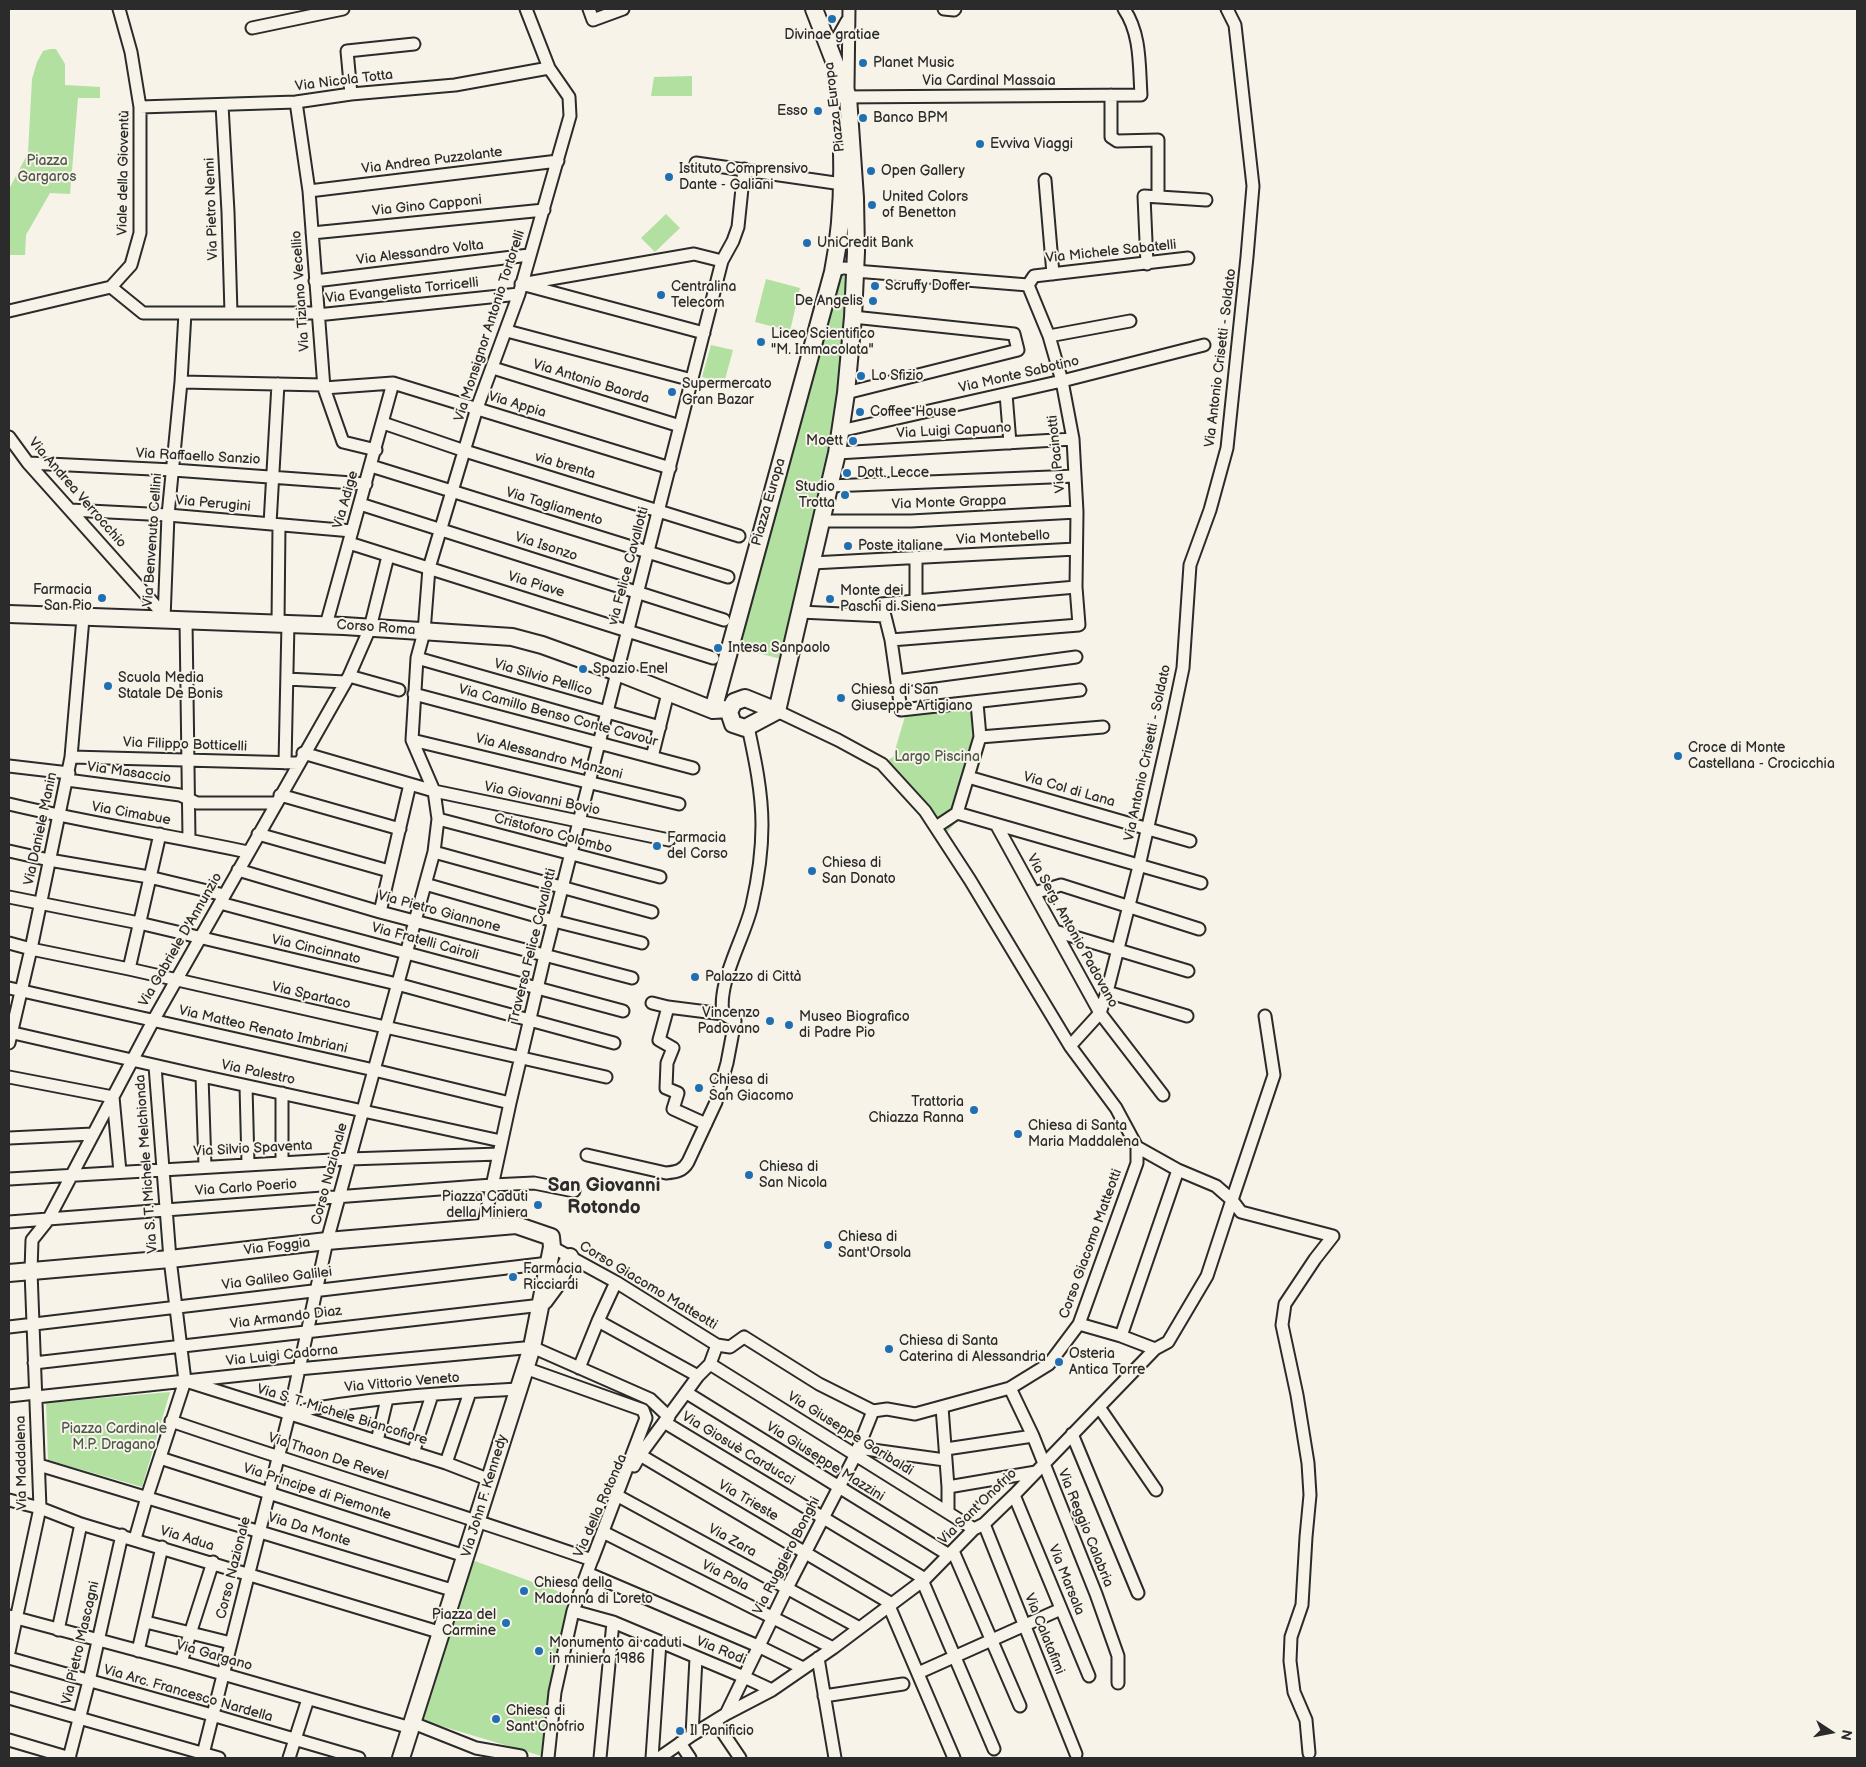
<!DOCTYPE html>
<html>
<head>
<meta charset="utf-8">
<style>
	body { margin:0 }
	#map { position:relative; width:1866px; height:1767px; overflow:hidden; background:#f7f3e8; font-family:"Balsamiq Sans",sans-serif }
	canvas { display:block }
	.frame { position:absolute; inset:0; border:10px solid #2b2b2b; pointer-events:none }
	.north { position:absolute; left:1806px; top:1707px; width:50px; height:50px; -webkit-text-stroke:4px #f7f3e8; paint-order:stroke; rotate:101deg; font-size:14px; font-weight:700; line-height:20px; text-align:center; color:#2b2b2b }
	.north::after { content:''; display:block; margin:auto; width:18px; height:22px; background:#2b2b2b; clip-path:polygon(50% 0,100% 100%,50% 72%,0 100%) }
</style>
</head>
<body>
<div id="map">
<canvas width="1866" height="1767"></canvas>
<div class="frame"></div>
<div class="north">N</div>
</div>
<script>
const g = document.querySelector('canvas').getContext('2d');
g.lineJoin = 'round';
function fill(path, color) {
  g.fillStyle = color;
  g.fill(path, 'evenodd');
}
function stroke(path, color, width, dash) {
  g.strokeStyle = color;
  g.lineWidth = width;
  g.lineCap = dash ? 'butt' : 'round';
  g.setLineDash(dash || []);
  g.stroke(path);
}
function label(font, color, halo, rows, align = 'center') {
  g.font = font + ' "Balsamiq Sans",sans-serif';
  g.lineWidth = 4;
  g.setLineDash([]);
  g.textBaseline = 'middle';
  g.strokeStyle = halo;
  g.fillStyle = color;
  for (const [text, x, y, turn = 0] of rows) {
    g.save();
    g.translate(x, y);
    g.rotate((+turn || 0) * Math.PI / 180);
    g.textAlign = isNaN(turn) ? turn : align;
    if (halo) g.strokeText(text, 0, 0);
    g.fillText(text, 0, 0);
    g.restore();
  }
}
fill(new Path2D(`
	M 50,49 L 56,49 L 65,64 L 65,85 L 100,87 L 100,98 L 78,98 L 70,194 L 50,193 L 26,235 L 25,255 L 9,255 L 9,189 L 28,153 L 32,79 L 37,62 L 43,51 Z
	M 692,76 L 692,96 L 651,96 L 654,77 Z
	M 666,214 L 680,228 L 655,252 L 641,238 Z
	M 833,272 L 855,280 L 846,393 L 789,661 L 730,646 Z
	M 766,279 L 800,288 L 790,331 L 755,322 Z
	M 711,345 L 733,350 L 724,383 L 702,377 Z
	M 982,708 L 985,739 L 964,813 L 943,837 L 882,764 L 893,757 L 906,713 Z
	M 170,1392 L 142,1487 L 48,1460 L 46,1403 Z
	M 472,1560 L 574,1597 L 545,1757 L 421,1720 Z`), '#b1e0a0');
const street = new Path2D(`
	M 589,9 L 593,20 L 623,9
	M 944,9 L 954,10 L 955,9
	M 252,28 L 343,9
	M 827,45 L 838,37 L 847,21
	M 848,88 L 849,9
	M 351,94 L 347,51 L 414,44
	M 1111,95 L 1111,137 L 1117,141 L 1158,140 L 1158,197
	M 837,97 L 1141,95 C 1139,65 1141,34 1124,9
	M 296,102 L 309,191 L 324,388 L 343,442 L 376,450
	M 222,105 L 228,212 L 231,313
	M 140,107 L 296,102 L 351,94 L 455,85 L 549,68
	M 696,163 L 842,184 L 847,187
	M 1045,180 L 1053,274
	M 309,191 L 558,161
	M 312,233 L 544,210
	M 1147,264 L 1144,196 L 1206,200
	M 833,272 C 841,267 846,267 855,271 L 1028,285 L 1034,276 L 1188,258
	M 315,281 L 529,255
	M 521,284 L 694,254 L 722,261
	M 525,285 L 704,333
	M 111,287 L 143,313 L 317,313
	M 9,311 L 111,287 L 131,265 L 140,233 L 140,107 L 131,52 L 119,9
	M 317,315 L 519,294
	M 507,331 L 692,380
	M 1049,336 L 1130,321
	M 493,368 L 680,426
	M 181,382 L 324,385
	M 324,388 L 393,383 L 670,468
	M 846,393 L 1018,350 L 1014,334 L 853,317
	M 1006,394 L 1010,443
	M 383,423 L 465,451 L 739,536
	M 840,431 L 1062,381 L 1204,345
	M 9,437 L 28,463 L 163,614
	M 837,453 L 1073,439
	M 28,463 L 173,470 L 366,484
	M 371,466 L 728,577
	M 830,486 L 1075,476
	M 360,504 L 724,620
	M 70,510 L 168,515 L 352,531
	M 822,521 L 911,521 L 1077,512
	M 270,524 L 278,384
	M 349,543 L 713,658
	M 916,557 L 916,600
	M 812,563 L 1076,549
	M 800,612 L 885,616 L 891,640 L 901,710 L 1080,690
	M 885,616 L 881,604 L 1076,587
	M 164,619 L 168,515 L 181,382 L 185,313
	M 186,620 L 189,839
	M 278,623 L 279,525
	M 326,625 L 393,383
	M 891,640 L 1079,625 L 1076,587 L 1077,512 L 1073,439 L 1062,381 L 1049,336 L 1028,285
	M 417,658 L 660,727
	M 349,676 L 399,690
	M 287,679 L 345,682
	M 897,681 L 1076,657
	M 414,694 L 693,768
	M 980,737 L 1103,727
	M 412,740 L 679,804
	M 303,753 L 434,791 L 669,840
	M 71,757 L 298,763
	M 652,757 L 668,693
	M 285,763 L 288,623
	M 9,766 L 69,773
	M 968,777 L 1190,841
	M 67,780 L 180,795 L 197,803 L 276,803
	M 280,795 L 400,829
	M 9,804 C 88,823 168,835 248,852
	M 957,813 L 1201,883
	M 438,819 L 660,877
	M 997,826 L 1100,1013 L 1163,1095
	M 936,827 L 957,813 L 980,737 L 977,703
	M 258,834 L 389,871
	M 9,851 L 49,860 L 149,877 L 224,895
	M 434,852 L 652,912
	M 238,870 L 380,912 L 632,978
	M 425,884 L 554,921 L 642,943
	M 1034,893 L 1061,885 L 1199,929
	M 9,897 L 139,923 L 397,984 L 614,1043
	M 220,903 L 623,1011
	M 380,912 L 410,784
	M 1055,931 L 1188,971
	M 9,943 L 31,949 L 129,969 L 606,1077
	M 129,969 L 160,834
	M 9,988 L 374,1070 L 510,1103
	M 1107,992 L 1187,1016
	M 652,1003 L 668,1007 L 723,1014
	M 668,1007 L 659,1040 L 673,1048 L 667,1063 L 666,1088 L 678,1093 L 673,1109 L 706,1124
	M 1265,1016 L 1274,1075 L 1232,1200 L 1241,1212 L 1333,1236 L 1315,1259 L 1285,1304 L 1282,1325 L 1297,1395 L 1308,1463 L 1310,1495 L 1306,1537 L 1302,1605 L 1291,1637 L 1290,1661 L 1294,1692 L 1306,1720 L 1309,1753
	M 9,1032 L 202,1076 L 501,1141
	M 9,1043 L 31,949 L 71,757 L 83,618
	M 1070,1046 L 1100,1013 L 1107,992 L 1139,866 L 1171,725 L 1183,668 L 1190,565 L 1210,510 L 1227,448 L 1247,257 L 1253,186 L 1235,25 L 1227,9
	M 202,1076 L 205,1166
	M 9,1077 L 113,1097 L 120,1172
	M 246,1086 L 248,1164
	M 282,1093 L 282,1163
	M 9,1138 L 93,1134
	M 587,1155 L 666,1173 C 676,1172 683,1171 688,1162 L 716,1102 L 727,1063 L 735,1021 L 723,1014 C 717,982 745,937 752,905 C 758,879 762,851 762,825 C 762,792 755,759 748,727
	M 9,1179 L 349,1159 L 499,1154
	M 9,1222 L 492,1185 L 534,1183 L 574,1191
	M 483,1228 L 510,1103 L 545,955 L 722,261 L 733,241 L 738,227 L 744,169
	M 552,1247 L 616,1282 L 717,1345 L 730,1347 L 744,1337 L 819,1384 L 873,1411 L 887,1409 L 915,1414 L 1010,1388 L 1049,1364 L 1079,1324 L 1137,1163 L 1137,1147 L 1116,1108 L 1070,1046 L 970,880 L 925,811 L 882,764 L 838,740 L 777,711
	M 598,1321 L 698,1376
	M 1079,1324 L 1121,1336 L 1155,1349
	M 9,1327 L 549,1263
	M 1121,1336 L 1178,1170
	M 532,1347 L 650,1399 L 669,1417
	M 34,1363 L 542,1305
	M 710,1364 L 974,1529
	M 579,1368 L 598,1321 L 616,1282
	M 189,1382 L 446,1463 L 490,1480
	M 1010,1388 L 1033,1436 L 1096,1594 L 1118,1656 L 1118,1683
	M 687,1393 L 949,1555
	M 9,1396 L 36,1393
	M 36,1397 L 298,1369 L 524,1348 L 531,1351
	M 942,1407 L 948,1487 L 948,1512
	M 1099,1407 L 1156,1490
	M 289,1413 C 364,1398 441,1393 518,1389
	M 171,1421 C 311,1469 452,1511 592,1560 L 646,1418 L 643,1410 L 525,1368
	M 664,1422 L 925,1579
	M 1072,1434 L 1138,1593
	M 377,1441 L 387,1399
	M 858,1448 L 945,1460
	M 946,1449 L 1033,1436
	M 413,1453 L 432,1395
	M 640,1455 L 892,1604
	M 160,1458 L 465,1556
	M 446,1463 L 470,1392
	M 39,1465 L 455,1591
	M 634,1466 L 640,1455 L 698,1376 L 710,1364 L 717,1345
	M 948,1487 L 1036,1472
	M 1014,1495 L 1089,1676
	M 618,1496 L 858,1627
	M 9,1500 L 40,1508 L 81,1524 L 442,1633
	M 984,1524 L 1076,1754
	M 603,1532 L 833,1648
	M 135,1539 L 147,1497 L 185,1381 L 170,1259 L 155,1066
	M 953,1551 L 1020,1706
	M 587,1573 L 758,1646 L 803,1668
	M 922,1580 L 994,1749
	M 889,1606 L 954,1758
	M 573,1611 L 613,1622 L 744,1677 L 772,1690
	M 9,1616 L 181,1662 L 411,1728
	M 146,1622 L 231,1643
	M 58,1630 L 81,1524
	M 138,1651 L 162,1547
	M 9,1652 L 40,1508 L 31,1271 L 32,1240 L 48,1220 L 153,1021 L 349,676 L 370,628 L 388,556
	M 9,1658 L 212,1715 L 359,1758
	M 818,1658 L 835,1758
	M 181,1662 L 213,1562
	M 918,1673 L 1061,1609
	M 824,1696 L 903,1684
	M 9,1698 L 219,1758
	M 726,1714 L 787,1588 L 855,1456 L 873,1411
	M 715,1721 L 740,1758
	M 413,1723 L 476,1748 L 521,1756
	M 692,1735 L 696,1658
	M 9,1740 L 70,1758
	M 680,1743 L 690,1758
	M 69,1758 L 89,1681 L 122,1535
	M 202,1758 L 289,1415 L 327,1241 L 434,852 L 438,819 L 434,791 L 412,740 L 417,658 L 424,632 L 429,568 L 477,408 L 519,294 L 570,116 L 569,97 L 549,68 L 526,9
	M 289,1758 L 308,1699
	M 548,1758 L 555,1692 L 573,1611 L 594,1554
	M 600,1758 L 613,1622
	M 652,1758 L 660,1642
	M 659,1758 L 692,1735 L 726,1714 L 772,1690 L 833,1648 L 925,1579 L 974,1529 L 984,1524 L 1014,1495 L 1155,1349 L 1168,1342 L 1207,1276 L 1232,1200 L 1216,1186 L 1178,1170 L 1137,1147`);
const secondary = new Path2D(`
	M 9,614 L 344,626 L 512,637 L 542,645 L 617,672 L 713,710 L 729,709
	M 713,710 L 833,272 C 841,232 843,194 842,153
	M 777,711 L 745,698 L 734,702 L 729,712 L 733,724 L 745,728 L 777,711 L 837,453 L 846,393 L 853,317 L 856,252 L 855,198 L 848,97 L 814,9
	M 9,1273 L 170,1259 L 327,1241 L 516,1225 L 551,1237 L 552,1247 L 532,1347 L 401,1758
	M 544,1301 L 558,1282 L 570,1257`);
stroke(street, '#2b2b2b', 15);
stroke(secondary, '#2b2b2b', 20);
stroke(street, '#f7f3e8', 11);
stroke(secondary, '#f7f3e8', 16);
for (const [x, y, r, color] of [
	[832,19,5,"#1f6fb2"],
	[863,63,5,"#1f6fb2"],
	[818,111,5,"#1f6fb2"],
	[863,118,5,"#1f6fb2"],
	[980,144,5,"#1f6fb2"],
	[871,171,5,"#1f6fb2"],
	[669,177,5,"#1f6fb2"],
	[872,205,5,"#1f6fb2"],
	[807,243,5,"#1f6fb2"],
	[875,286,5,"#1f6fb2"],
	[661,295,5,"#1f6fb2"],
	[873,301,5,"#1f6fb2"],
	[761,342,5,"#1f6fb2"],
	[861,376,5,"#1f6fb2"],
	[672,392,5,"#1f6fb2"],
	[860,412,5,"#1f6fb2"],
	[853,441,5,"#1f6fb2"],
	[847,473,5,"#1f6fb2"],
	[845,495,5,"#1f6fb2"],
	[848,546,5,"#1f6fb2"],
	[102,598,5,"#1f6fb2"],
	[830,599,5,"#1f6fb2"],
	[718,648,5,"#1f6fb2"],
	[583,669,5,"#1f6fb2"],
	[108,686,5,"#1f6fb2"],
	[841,698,5,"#1f6fb2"],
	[1678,756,5,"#1f6fb2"],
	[657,846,5,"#1f6fb2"],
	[812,871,5,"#1f6fb2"],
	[695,977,5,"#1f6fb2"],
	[770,1021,5,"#1f6fb2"],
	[789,1025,5,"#1f6fb2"],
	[699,1088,5,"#1f6fb2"],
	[974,1110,5,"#1f6fb2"],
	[1018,1134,5,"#1f6fb2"],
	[749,1175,5,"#1f6fb2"],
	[538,1205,5,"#1f6fb2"],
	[828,1245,5,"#1f6fb2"],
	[513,1277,5,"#1f6fb2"],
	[889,1349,5,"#1f6fb2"],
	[1059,1362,5,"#1f6fb2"],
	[524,1591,5,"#1f6fb2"],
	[506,1623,5,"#1f6fb2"],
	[539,1651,5,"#1f6fb2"],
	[496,1719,5,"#1f6fb2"],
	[680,1731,5,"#1f6fb2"]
]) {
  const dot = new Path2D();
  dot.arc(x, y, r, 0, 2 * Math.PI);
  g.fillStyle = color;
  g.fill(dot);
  stroke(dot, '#f7f3e8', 2);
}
label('14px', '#2b2b2b', '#f7f3e8', [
	["Divinae gratiae",832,35,"center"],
	["Planet Music",873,63],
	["Esso",808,111,"right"],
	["Banco BPM",873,118],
	["Evviva Viaggi",990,144],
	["Istituto Comprensivo",679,169],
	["Dante - Galiani",679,185],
	["Open Gallery",881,171],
	["United Colors",882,197],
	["of Benetton",882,213],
	["UniCredit Bank",817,243],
	["Scruffy Doffer",885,286],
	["Centralina",671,287],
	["Telecom",671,303],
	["De Angelis",863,301,"right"],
	["Liceo Scientifico",771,334],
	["\"M. Immacolata\"",771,350],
	["Lo Sfizio",871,376],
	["Supermercato",682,384],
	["Gran Bazar",682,400],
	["Coffee House",870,412],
	["Moett",843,441,"right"],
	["Dott. Lecce",857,473],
	["Studio",835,487,"right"],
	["Trotta",835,503,"right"],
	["Poste italiane",858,546],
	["Farmacia",92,590,"right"],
	["San Pio",92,606,"right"],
	["Monte dei",840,591],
	["Paschi di Siena",840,607],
	["Intesa Sanpaolo",728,648],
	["Spazio Enel",593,669],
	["Scuola Media",118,678],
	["Statale De Bonis",118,694],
	["Chiesa di San",851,690],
	["Giuseppe Artigiano",851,706],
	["Croce di Monte",1688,748],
	["Castellana - Crocicchia",1688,764],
	["Farmacia",667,838],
	["del Corso",667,854],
	["Chiesa di",822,863],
	["San Donato",822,879],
	["Palazzo di Città",705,977],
	["Vincenzo",760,1013,"right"],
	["Padovano",760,1029,"right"],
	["Museo Biografico",799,1017],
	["di Padre Pio",799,1033],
	["Chiesa di",709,1080],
	["San Giacomo",709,1096],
	["Trattoria",964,1102,"right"],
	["Chiazza Ranna",964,1118,"right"],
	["Chiesa di Santa",1028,1126],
	["Maria Maddalena",1028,1142],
	["Chiesa di",759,1167],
	["San Nicola",759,1183],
	["Piazza Caduti",528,1197,"right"],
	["della Miniera",528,1213,"right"],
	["Chiesa di",838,1237],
	["Sant'Orsola",838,1253],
	["Farmacia",523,1269],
	["Ricciardi",523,1285],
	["Chiesa di Santa",899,1341],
	["Caterina di Alessandria",899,1357],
	["Osteria",1069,1354],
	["Antica Torre",1069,1370],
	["Chiesa della",534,1583],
	["Madonna di Loreto",534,1599],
	["Piazza del",496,1615,"right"],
	["Carmine",496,1631,"right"],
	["Monumento ai caduti",549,1643],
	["in miniera 1986",549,1659],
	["Chiesa di",506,1711],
	["Sant'Onofrio",506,1727],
	["Il Panificio",690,1731]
], 'left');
label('14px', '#2b2b2b', '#f7f3e8', [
	["Via Nicola Totta",344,81,-7],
	["Via Cardinal Massaia",989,81],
	["Piazza Europa",835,107,-97],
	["Via Andrea Puzzolante",432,161,-7],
	["Viale della Gioventù",124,173,-89],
	["Via Gino Capponi",427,206,-6],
	["Via Pietro Nenni",212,209,-92],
	["Via Michele Sabatelli",1111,252,-6],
	["Via Alessandro Volta",420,253,-7],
	["Via Tiziano Vecellio",301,291,-94],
	["Via Evangelista Torricelli",402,291,-6],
	["Via Monsignor Antonio Tortorelli",490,326,-72],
	["Via Antonio Crisetti - Soldato",1221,358,-83],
	["Via Monte Sabotino",1019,375,-13],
	["Via Antonio Baorda",591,382,17],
	["Via Appia",517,405,17],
	["Via Luigi Capuano",954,431,-3],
	["Via Pacinotti",1057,454,-96],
	["Via Raffaello Sanzio",198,457,3],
	["via brenta",565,466,17],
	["Via Andrea Verrocchio",77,493,49],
	["Via Adige",346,500,-74],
	["Piazza Europa",769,502,-74],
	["Via Monte Grappa",949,503,-2],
	["Via Perugini",213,504,5],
	["Via Tagliamento",554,507,17],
	["Via Montebello",1003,538,-3],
	["Via Benvenuto Cellini",153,540,-86],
	["Via Isonzo",546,547,18],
	["via Felice Cavallotti",629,566,-75],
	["Via Piave",536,585,17],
	["Corso Roma",376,628,4],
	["Via Silvio Pellico",543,678,16],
	["Via Camillo Benso Conte Cavour",558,716,15],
	["Via Filippo Botticelli",185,745,2],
	["Via Antonio Crisetti - Soldato",1148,753,-78],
	["Via Alessandro Manzoni",549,757,14],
	["Via Masaccio",129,773,8],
	["Via Col di Lana",1069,790,16],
	["Via Giovanni Bovio",542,799,12],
	["Via Cimabue",131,814,10],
	["Via Daniele Manin",41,829,-78],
	["Cristoforo Colombo",553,834,15],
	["Via Pietro Giannone",439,912,15],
	["Via Serg. Antonio Padovano",1072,931,61],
	["Via Gabriele D'Annunzio",181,940,-60],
	["Via Fratelli Cairoli",425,942,15],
	["Traversa Felice Cavallotti",533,946,-76],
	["Via Cincinnato",316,950,13],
	["Via Spartaco",311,996,13],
	["Via Matteo Renato Imbriani",263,1030,13],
	["Via Palestro",258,1073,12],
	["Via Silvio Spaventa",253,1149,-3],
	["Via S. T. Michele Melchionda",147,1164,-94],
	["Corso Nazionale",330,1174,-75],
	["Via Carlo Poerio",246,1188,-4],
	["Corso Giacomo Matteotti",1091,1244,-70],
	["Via Foggia",277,1247,-7],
	["Via Galileo Galilei",277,1279,-7],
	["Corso Giacomo Matteotti",648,1286,31],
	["Via Armando Diaz",286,1318,-7],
	["Via Luigi Cadorna",282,1356,-6],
	["Via Vittorio Veneto",402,1383,-5],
	["Via S. T. Michele Biancofiore",342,1415,17],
	["Via Giuseppe Garibaldi",850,1434,32],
	["Via Giosuè Carducci",738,1449,31],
	["Via Thaon De Revel",328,1457,18],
	["Via Giuseppe Mazzini",825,1462,32],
	["Via Maddalena",22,1463,-91],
	["Via Principe di Piemonte",317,1492,18],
	["Via John F. Kennedy",485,1496,-73],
	["Via Trieste",748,1501,30],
	["Via della Rotonda",601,1506,-66],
	["Via Sant'Onofrio",978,1507,-44],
	["Via Reggio Calabria",1085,1528,68],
	["Via Da Monte",309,1530,17],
	["Via Adua",187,1539,17],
	["Via Zara",732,1541,29],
	["Via Ruggiero Bonghi",787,1556,-63],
	["Corso Nazionale",234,1568,-76],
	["Via Pola",725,1576,27],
	["Via Marsala",1066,1580,68],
	["Via Calatafimi",1044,1634,68],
	["Via Pietro Mascagni",81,1643,-77],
	["Via Rodi",721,1651,22],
	["Via Gargano",214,1656,16],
	["Via Arc. Francesco Nardella",188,1694,16]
]);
label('14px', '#4c5848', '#f7f3e8', [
	["Piazza",47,161],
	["Gargaros",47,177],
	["Largo Piscina",937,757],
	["Piazza Cardinale",114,1429],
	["M.P. Dragano",114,1445]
]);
label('bold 19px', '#2b2b2b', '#f7f3e8', [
	["San Giovanni",604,1186],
	["Rotondo",604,1208]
]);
</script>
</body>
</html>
